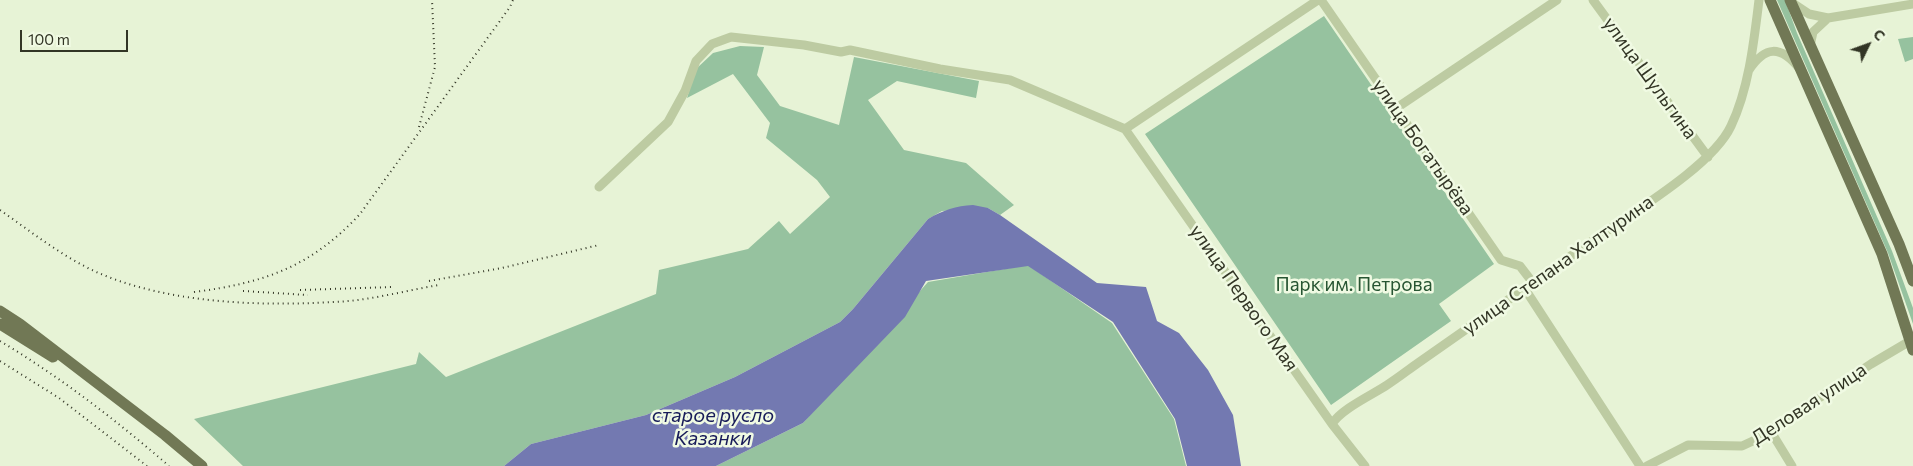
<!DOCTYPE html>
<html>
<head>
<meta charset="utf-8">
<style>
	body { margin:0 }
	#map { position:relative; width:1913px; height:466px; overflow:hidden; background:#e7f3d6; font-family:Commissioner,sans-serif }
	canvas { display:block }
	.north { position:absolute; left:1843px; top:20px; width:50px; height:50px; -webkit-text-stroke:4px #f0fae3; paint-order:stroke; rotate:48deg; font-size:14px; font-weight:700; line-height:20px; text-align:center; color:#323525 }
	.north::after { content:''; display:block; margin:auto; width:18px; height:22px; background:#323525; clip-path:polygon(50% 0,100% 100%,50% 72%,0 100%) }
	.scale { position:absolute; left:20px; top:30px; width:108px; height:22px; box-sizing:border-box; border:2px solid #323525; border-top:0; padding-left:6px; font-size:15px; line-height:18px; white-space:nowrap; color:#323525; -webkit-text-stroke:4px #f0fae3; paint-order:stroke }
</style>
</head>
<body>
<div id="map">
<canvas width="1913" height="466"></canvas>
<div class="north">С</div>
<div class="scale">100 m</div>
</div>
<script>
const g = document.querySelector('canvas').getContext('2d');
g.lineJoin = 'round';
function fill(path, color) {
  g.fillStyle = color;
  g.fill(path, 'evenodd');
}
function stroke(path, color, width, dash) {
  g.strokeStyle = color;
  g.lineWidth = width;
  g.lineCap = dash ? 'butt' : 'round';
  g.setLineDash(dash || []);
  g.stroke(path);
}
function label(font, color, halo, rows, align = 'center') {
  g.font = font + ' Commissioner,sans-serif';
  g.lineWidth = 5;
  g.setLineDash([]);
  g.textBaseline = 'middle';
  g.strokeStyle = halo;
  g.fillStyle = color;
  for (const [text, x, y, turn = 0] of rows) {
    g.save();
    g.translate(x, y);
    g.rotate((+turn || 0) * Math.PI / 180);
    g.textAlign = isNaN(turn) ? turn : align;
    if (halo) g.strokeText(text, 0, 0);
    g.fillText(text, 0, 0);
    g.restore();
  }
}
fill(new Path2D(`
	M 1777,0 L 1785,0 L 1797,33 L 1892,251 L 1913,308 L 1913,324 L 1888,253 Z
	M 1324,16 L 1494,264 L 1439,304 L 1451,321 L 1331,405 L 1145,134 Z
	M 1913,37 L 1913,59 L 1905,62 L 1898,39 Z
	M 740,46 L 764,47 L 757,75 L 780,106 L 839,125 L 854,57 L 979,81 L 976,98 L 897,81 L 868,100 L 904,150 L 966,163 L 1014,205 L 1000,215 L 988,208 L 942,211 L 928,219 L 853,309 L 840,322 L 735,377 L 646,415 L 531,444 L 504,466 L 243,466 L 194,419 L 416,364 L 419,352 L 446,377 L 656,294 L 659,270 L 748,249 L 779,221 L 790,234 L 830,197 L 817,180 L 766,138 L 770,123 L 733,74 L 687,98 L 696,69 L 713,53 Z
	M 1028,265 L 1112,323 L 1174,419 L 1186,466 L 716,466 L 803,423 L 928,282 Z`), '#96c29f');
fill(new Path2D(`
	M 973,205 L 988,208 L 1000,215 L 1097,283 L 1146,287 L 1157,321 L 1179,333 L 1208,370 L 1233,415 L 1241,466 L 1187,466 L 1175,419 L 1113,322 L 1028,266 L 926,281 L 905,317 L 803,423 L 716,466 L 504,466 L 531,444 L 646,415 L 735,377 L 840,322 L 853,309 L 928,219 C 943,210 956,206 973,205 Z`), '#7379b1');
stroke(new Path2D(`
	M 1321,0 L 1501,260 L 1520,266 L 1533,283
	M 1593,0 L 1708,157
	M 1791,2 L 1809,14 L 1828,18 L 1913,4
	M 1810,46 L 1813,32 L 1828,18
	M 1749,70 C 1765,46 1780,45 1799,68
	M 1395,109 L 1557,0
	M 1125,129 L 1332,424 L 1365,466
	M 1125,129 L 1318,0
	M 599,187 L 668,122 L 685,91 L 696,61 L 712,44 L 731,37 L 804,45 L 841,52 L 850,50 L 940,69 L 1010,80 L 1125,129
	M 1525,289 L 1640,466
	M 1332,424 C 1341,409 1372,395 1387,385 C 1398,378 1408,370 1418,363 C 1478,321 1538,279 1598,237 C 1635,211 1713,165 1731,126 C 1749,88 1754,41 1759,0
	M 1770,430 L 1792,466
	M 1647,466 L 1688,445 L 1742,446 L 1755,440 L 1871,364 L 1910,341`), '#bdcba2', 9);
stroke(new Path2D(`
	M 1770,0 L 1882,254 L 1913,350
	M 1790,0 L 1899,244 L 1913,281
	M 0,311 L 20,324 L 165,435 L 202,466
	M 0,324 L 53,357`), '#717855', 11);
stroke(new Path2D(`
	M 419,127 L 435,67 L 432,0
	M 0,210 C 30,231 59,254 92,270 C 167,305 268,307 349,301 C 379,298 409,290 439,285
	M 429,281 L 502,268 L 599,245
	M 300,290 L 393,287
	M 243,291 L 308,295
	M 194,292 C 264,283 311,267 360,214 L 510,7 L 513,0
	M 0,341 C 60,377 116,420 169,466
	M 0,361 L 59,398 L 147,466`), '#323525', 2, [1, 4]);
label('19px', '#323525', '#f0fae3', [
	["улица Шульгина",1650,78,54],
	["улица Богатырёва",1423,147,55],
	["улица Степана Халтурина",1558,265,-35],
	["улица Первого Мая",1244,298,55],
	["Деловая улица",1809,404,-33]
]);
label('19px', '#275532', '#f0fae3', [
	["Парк им. Петрова",1354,285]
]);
label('italic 20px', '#181c59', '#f0fae3', [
	["старое русло",713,415],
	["Казанки",713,438]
]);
</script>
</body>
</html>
